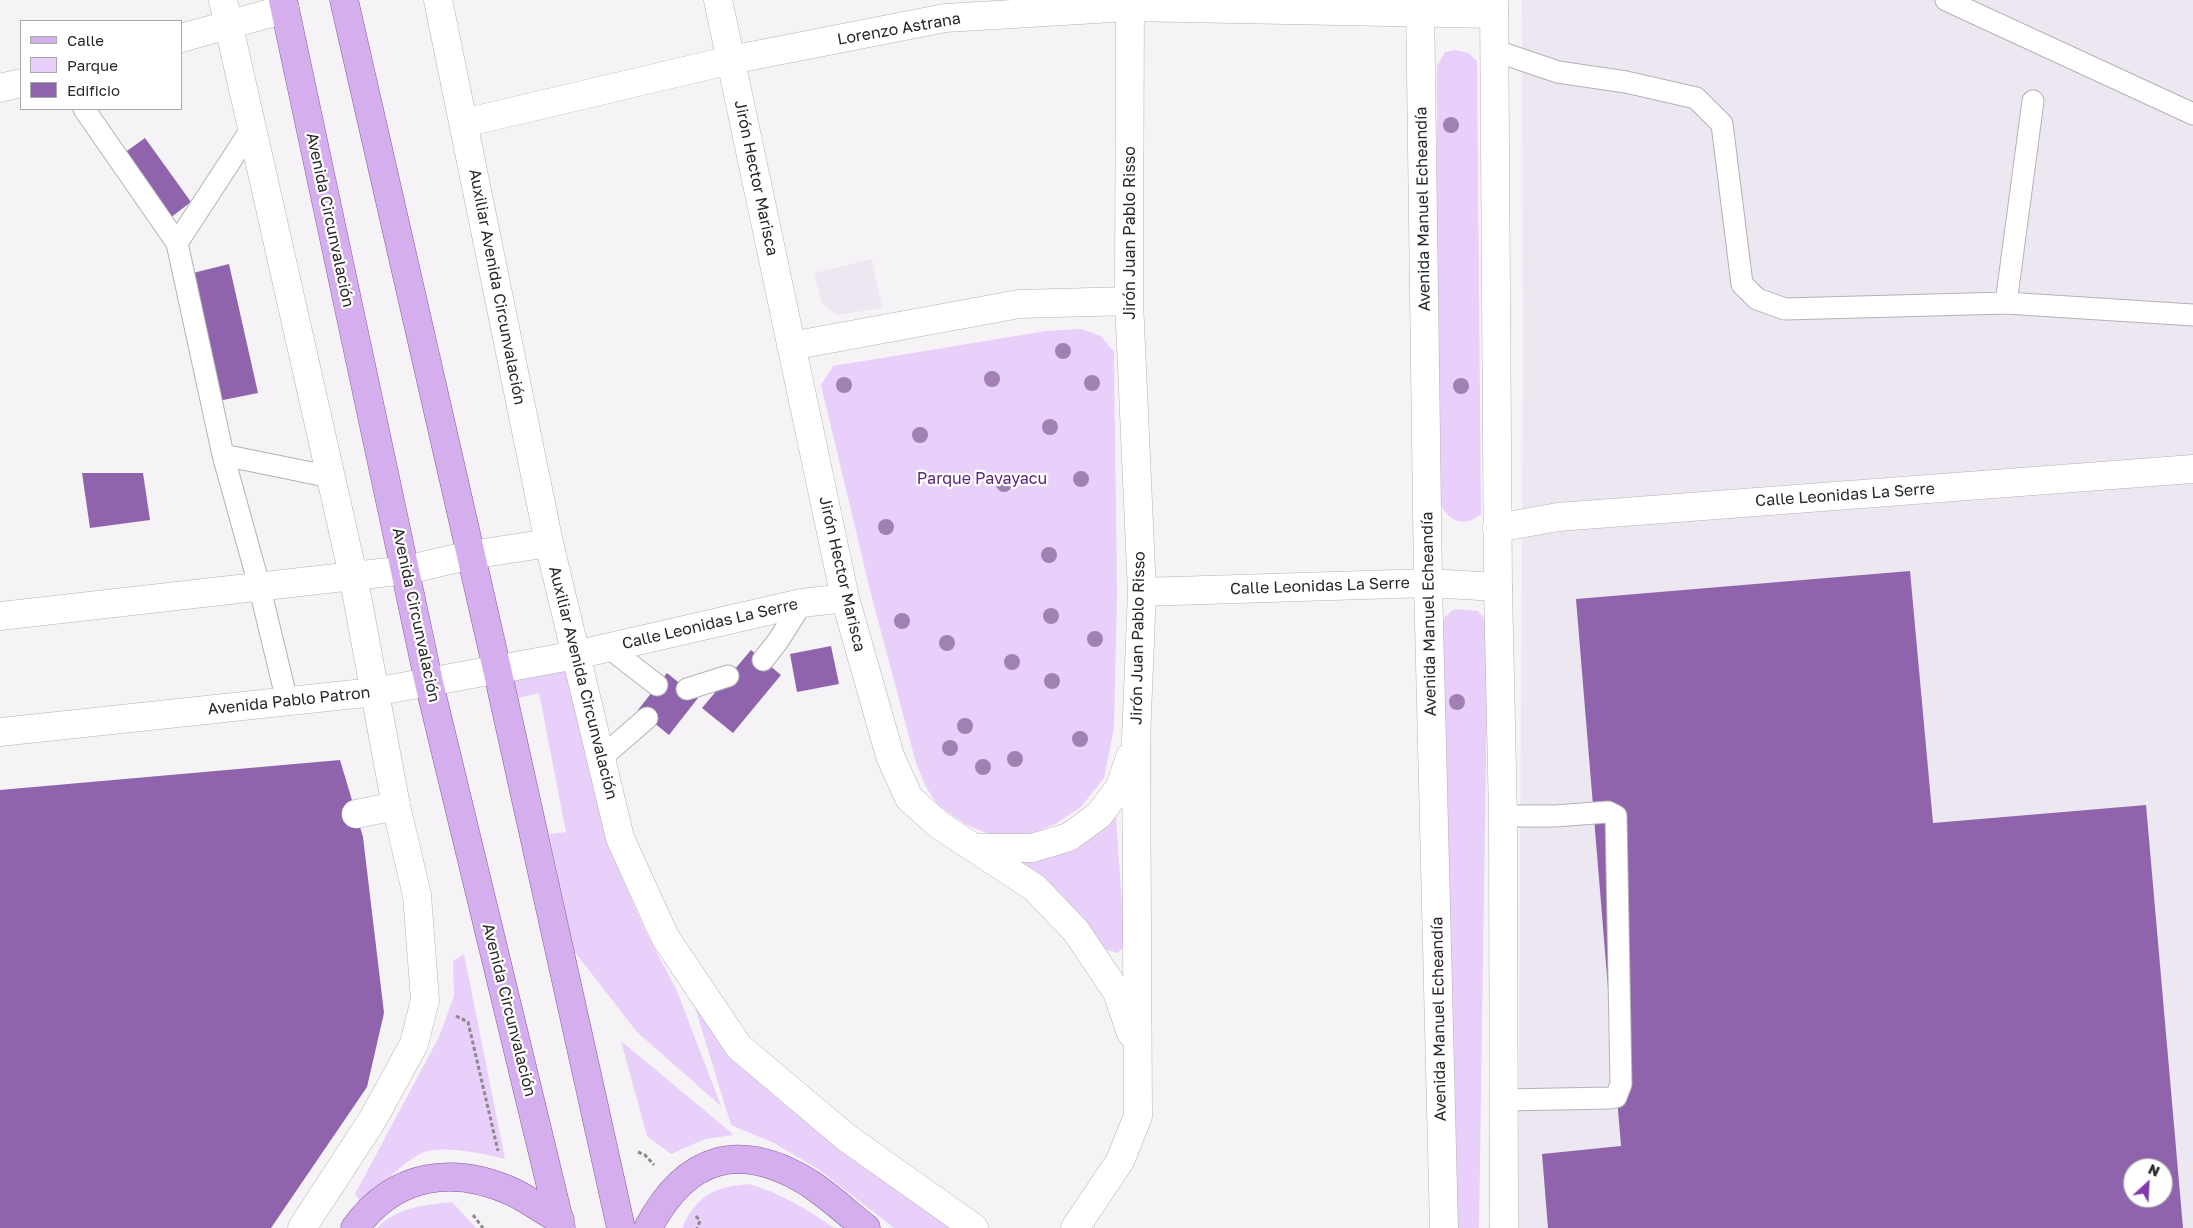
<!DOCTYPE html>
<html>
<head>
<meta charset="utf-8">
<style>
	body { margin:0 }
	#map { position:relative; width:2193px; height:1228px; overflow:hidden; background:#f5f3f6; font-family:"Golos Text",sans-serif }
	canvas { display:block }
	.legend { position:absolute; left:20px; top:20px; width:162px; height:90px; box-sizing:border-box; background:#fff; border:1px solid #a9a9a9; margin:0; padding:6px 9px; list-style:none; font-size:15px; color:#272728 }
	.legend li { display:flex; align-items:center; gap:10px; height:25px }
	.legend b { width:25px; border:1px solid #a9a9a9 }
	.north { position:absolute; left:2123px; top:1158px; width:50px; height:50px; box-sizing:border-box; background:#fff; border:1px solid #a9a9a9; border-radius:50%; rotate:25deg; font-size:14px; font-weight:700; line-height:20px; text-align:center; color:#272728 }
	.north::after { content:''; display:block; margin:auto; width:18px; height:22px; background:#843bad; clip-path:polygon(50% 0,100% 100%,50% 72%,0 100%) }
</style>
</head>
<body>
<div id="map">
<canvas width="2193" height="1228"></canvas>
<ul class="legend">
<li><b style="height:6px;background:#d5aeee"></b>Calle</li>
<li><b style="height:14px;background:#e9d0fb"></b>Parque</li>
<li><b style="height:14px;background:#8f64ac"></b>Edificio</li>
</ul>
<div class="north">N</div>
</div>
<script>
const g = document.querySelector('canvas').getContext('2d');
g.lineJoin = 'round';
function fill(path, color) {
  g.fillStyle = color;
  g.fill(path, 'evenodd');
}
function stroke(path, color, width, dash) {
  g.strokeStyle = color;
  g.lineWidth = width;
  g.lineCap = dash ? 'butt' : 'round';
  g.setLineDash(dash || []);
  g.stroke(path);
}
function label(font, color, halo, rows, align = 'center') {
  g.font = font + ' "Golos Text",sans-serif';
  g.lineWidth = 4.5;
  g.setLineDash([]);
  g.textBaseline = 'middle';
  g.strokeStyle = halo;
  g.fillStyle = color;
  for (const [text, x, y, turn = 0] of rows) {
    g.save();
    g.translate(x, y);
    g.rotate((+turn || 0) * Math.PI / 180);
    g.textAlign = isNaN(turn) ? turn : align;
    if (halo) g.strokeText(text, 0, 0);
    g.fillText(text, 0, 0);
    g.restore();
  }
}
fill(new Path2D(`
	M 1522,0 L 2193,0 L 2193,1228 L 1518,1228 L 1523,361 ZM 2133,1168 L 2163,1168 L 2163,1198 L 2133,1198 Z
	M 872,259 L 882,308 L 837,315 L 822,303 L 814,273 Z`), '#ede7f1');
fill(new Path2D(`
	M 1455,50 L 1468,53 L 1477,61 L 1481,514 C 1458,532 1444,516 1436,493 L 1437,66 L 1445,52 Z
	M 1081,329 L 1101,336 L 1114,352 L 1117,592 L 1114,728 L 1104,778 L 1081,807 L 1055,824 L 1020,838 L 993,836 L 965,824 L 938,805 L 926,787 L 916,763 L 871,594 L 821,385 L 833,366 L 1046,331 Z
	M 1454,609 L 1478,611 L 1488,623 L 1479,1228 L 1445,1228 L 1441,626 L 1445,617 Z
	M 567,664 L 613,857 L 644,928 L 677,991 L 721,1106 L 637,1032 L 574,951 L 549,834 L 566,832 L 539,693 L 519,698 L 513,677 Z
	M 1113,818 L 1116,818 L 1125,946 L 1117,953 L 1104,949 L 1013,859 Z
	M 464,954 L 505,1159 C 486,1154 448,1146 428,1151 C 408,1156 377,1189 361,1203 L 355,1194 L 439,1037 L 454,996 L 453,961 Z
	M 694,1004 L 737,1064 L 845,1154 L 950,1228 L 894,1228 L 818,1169 L 774,1143 L 731,1125 Z
	M 621,1041 L 734,1135 L 705,1139 L 671,1154 L 647,1136 Z
	M 749,1184 C 780,1193 807,1209 834,1228 L 682,1228 C 697,1195 714,1187 749,1184 Z
	M 452,1202 L 476,1228 L 377,1228 C 397,1207 425,1205 452,1202 Z`), '#e9d0fb');
fill(new Path2D(`
	M 145,138 L 191,202 L 170,218 L 124,153 Z
	M 229,264 L 258,393 L 218,401 L 189,274 Z
	M 82,473 L 143,473 L 150,520 L 90,528 Z
	M 1910,571 L 1933,823 L 2146,805 L 2183,1228 L 1548,1228 L 1542,1154 L 1621,1146 L 1576,599 ZM 2133,1168 L 2163,1168 L 2163,1198 L 2133,1198 Z
	M 831,646 L 839,684 L 797,692 L 790,654 Z
	M 751,650 L 781,675 L 733,733 L 702,708 Z
	M 667,673 L 698,698 L 669,735 L 638,710 Z
	M 340,760 L 363,837 L 384,1013 L 367,1087 L 271,1228 L 0,1228 L 0,790 Z`), '#8f64ac');
const service = new Path2D(`
	M 1946,0 L 2193,114
	M 1496,51 L 1558,72 L 1626,82 L 1696,98 L 1722,124 L 1742,284 L 1757,299 L 1785,309 L 2006,303 L 2193,315
	M 84,109 L 177,243 L 223,455 L 259,585 L 287,701
	M 177,243 L 252,128
	M 2006,303 L 2033,101
	M 223,455 L 331,477
	M 609,648 L 657,685
	M 763,660 L 778,641 L 802,603
	M 687,689 L 728,676
	M 601,758 L 647,718
	M 1503,816 L 1555,816 L 1608,812 L 1616,816 L 1621,1084 L 1616,1097 L 1610,1098 L 1505,1100`);
const pedestrian = new Path2D(`
	M 356,814 L 396,806`);
const minor = new Path2D(`
	M 718,0 L 845,598 L 890,756 L 909,798 L 939,825 L 1035,888 L 1076,931 L 1117,992 L 1131,1033
	M 181,38 L 285,9
	M 0,88 L 21,83
	M 464,123 L 731,60 L 945,18 L 1130,7 L 1494,14
	M 791,346 L 1019,304 L 1129,301
	M 1497,528 L 1558,517 L 2193,469
	M 1142,592 L 1428,583 L 1498,587
	M 576,655 L 802,603 L 845,598
	M 976,848 L 1032,848 L 1069,837 L 1099,815 L 1120,787 L 1130,757
	M 1075,1228 L 1120,1161 L 1138,1116 L 1136,739 L 1142,592 L 1129,301 L 1130,0`);
const tertiary = new Path2D(`
	M 223,0 L 353,575 L 396,806 L 417,895 L 425,1000 L 414,1044 L 373,1119 L 302,1228
	M 438,0 L 549,543 L 620,838 L 665,937 L 739,1047 L 847,1138 L 974,1228
	M 1420,0 L 1428,583 L 1444,1228
	M 1494,0 L 1498,587 L 1503,816 L 1504,1228
	M 0,616 L 406,570 L 471,555 L 549,543
	M 0,732 L 374,692 L 576,655`);
const primary = new Path2D(`
	M 283,0 L 429,683 L 561,1228
	M 344,0 L 497,669 L 621,1228
	M 355,1228 C 395,1173 453,1165 513,1192 C 529,1200 544,1211 560,1220
	M 648,1228 C 686,1156 739,1140 809,1183 C 829,1196 847,1213 866,1228`);
stroke(service, '#b4b2b5', 23);
stroke(pedestrian, '#b4b2b5', 29);
stroke(minor, '#b4b2b5', 29);
stroke(tertiary, '#b4b2b5', 29);
stroke(primary, '#865ca2', 29);
stroke(new Path2D(`
	M 456,1016 L 468,1022 L 498,1151
	M 638,1152 L 645,1155 L 654,1165
	M 473,1215 L 483,1228
	M 696,1216 L 700,1221 L 697,1228`), '#8b8a8c', 3, [4, 2.5]);
stroke(service, '#fff', 21);
stroke(pedestrian, '#fff', 28);
stroke(minor, '#fff', 28);
stroke(tertiary, '#fff', 28);
stroke(primary, '#d5aeee', 28);
g.fillStyle = '#a181b3';
for (const [x, y] of [
	[1451,125],
	[1063,351],
	[992,379],
	[1092,383],
	[844,385],
	[1461,386],
	[1050,427],
	[920,435],
	[1081,479],
	[1004,484],
	[886,527],
	[1049,555],
	[1051,616],
	[902,621],
	[1095,639],
	[947,643],
	[1012,662],
	[1052,681],
	[1457,702],
	[965,726],
	[1080,739],
	[950,748],
	[1015,759],
	[983,767]
]) {
  g.beginPath();
  g.arc(x, y, 8, 0, 2 * Math.PI);
  g.fill();
}
label('16px', '#272728', '#fff', [
	["Lorenzo Astrana",899,29,-10],
	["Jirón Hector Marisca",756,178,78],
	["Avenida Manuel Echeandía",1423,209,-91],
	["Avenida Circunvalación",330,220,78],
	["Jirón Juan Pablo Risso",1130,233,-90],
	["Auxiliar Avenida Circunvalación",497,287,79],
	["Calle Leonidas La Serre",1845,495,-4],
	["Jirón Hector Marisca",842,574,77],
	["Calle Leonidas La Serre",1320,586,-2],
	["Avenida Manuel Echeandía",1429,614,-91],
	["Avenida Circunvalación",416,615,78],
	["Calle Leonidas La Serre",710,624,-13],
	["Jirón Juan Pablo Risso",1138,638,-89],
	["Auxiliar Avenida Circunvalación",583,683,76],
	["Avenida Pablo Patron",289,701,-6],
	["Avenida Circunvalación",509,1010,76],
	["Avenida Manuel Echeandía",1439,1019,-91]
]);
label('16px', '#5d247c', '#fff', [
	["Parque Pavayacu",982,479]
]);
</script>
</body>
</html>
